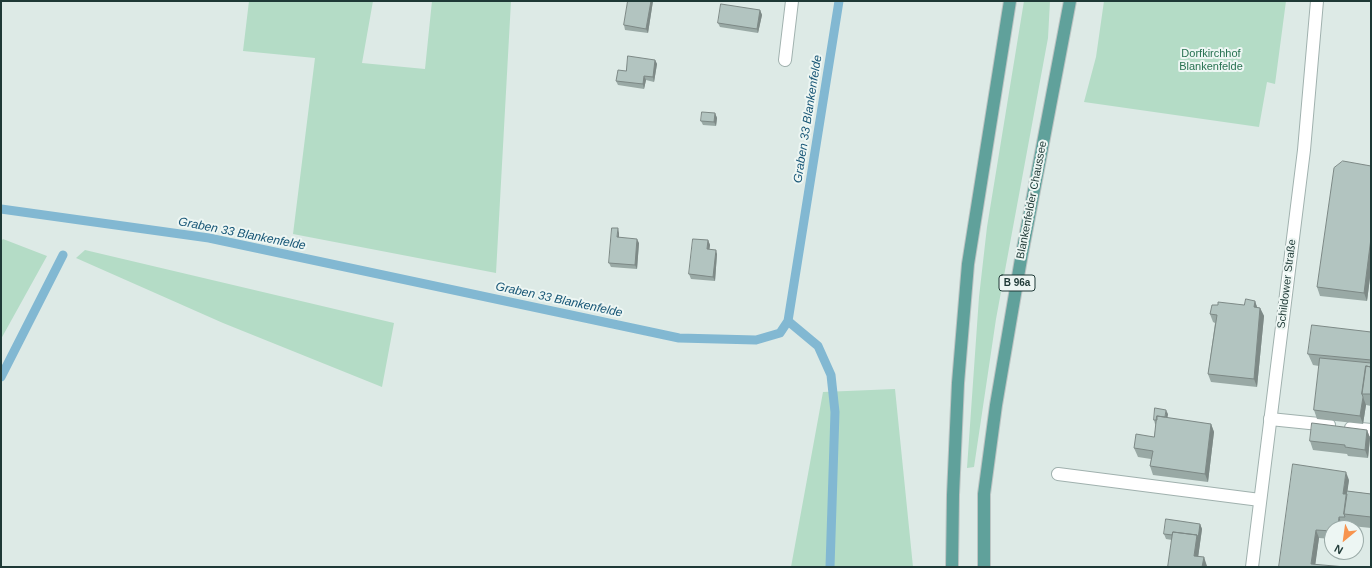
<!DOCTYPE html>
<html>
<head>
<meta charset="utf-8">
<style>
	body { margin:0 }
	#map { position:relative; width:1372px; height:568px; overflow:hidden; background:#ddeae6; font-family:Arial,sans-serif }
	canvas { display:block }
	.frame { position:absolute; inset:0; border:2px solid #1e3936; pointer-events:none }
	.north { position:absolute; left:1324px; top:520px; width:40px; height:40px; box-sizing:border-box; background:#edf6f3; border:1px solid #9aaaa7; border-radius:50%; rotate:209deg; font-size:11px; font-weight:700; line-height:16px; text-align:center; color:#1e3936 }
	.north::after { content:''; display:block; margin:auto; width:14px; height:18px; background:#f7944e; clip-path:polygon(50% 0,100% 100%,50% 72%,0 100%) }
</style>
</head>
<body>
<div id="map">
<canvas width="1372" height="568"></canvas>
<div class="frame"></div>
<div class="north">N</div>
</div>
<script>
const g = document.querySelector('canvas').getContext('2d');
g.lineJoin = 'round';
function fill(path, color) {
  g.fillStyle = color;
  g.fill(path, 'evenodd');
}
function stroke(path, color, width, dash) {
  g.strokeStyle = color;
  g.lineWidth = width;
  g.lineCap = dash ? 'butt' : 'round';
  g.setLineDash(dash || []);
  g.stroke(path);
}
function label(font, color, halo, rows, align = 'center') {
  g.font = font + ' Arial,sans-serif';
  g.lineWidth = 4;
  g.setLineDash([]);
  g.textBaseline = 'middle';
  g.strokeStyle = halo;
  g.fillStyle = color;
  for (const [text, x, y, turn = 0] of rows) {
    g.save();
    g.translate(x, y);
    g.rotate((+turn || 0) * Math.PI / 180);
    g.textAlign = isNaN(turn) ? turn : align;
    if (halo) g.strokeText(text, 0, 0);
    g.fillText(text, 0, 0);
    g.restore();
  }
}
fill(new Path2D(`
	M 249,1 L 373,1 L 362,63 L 425,69 L 432,1 L 511,1 L 496,273 L 293,234 L 315,58 L 243,51 Z
	M 1024,1 L 1050,1 L 1048,38 L 996,319 L 974,467 L 967,468 L 979,297 L 987,227 Z
	M 1104,1 L 1286,1 L 1275,84 L 1267,82 L 1259,127 L 1084,102 L 1096,57 Z
	M 3,239 L 47,256 L 1,339 L 1,241 Z
	M 85,250 L 394,323 L 382,387 L 223,323 L 76,258 Z
	M 895,389 L 913,567 L 791,567 L 823,392 Z`), '#b4dcc6');
stroke(new Path2D(`
	M 1,209 L 209,238 L 679,338 L 756,340 L 780,333 L 788,321 L 839,1
	M 788,321 L 818,346 L 831,375 L 835,412 L 830,567
	M 1,377 L 63,255`), '#82b8d2', 9);
const lane = new Path2D(`
	M 785,60 L 792,1
	M 1270,419 L 1329,425
	M 1351,428 L 1371,430
	M 1058,474 L 1260,500`);
const street = new Path2D(`
	M 1252,567 L 1304,150 L 1317,1`);
const primary = new Path2D(`
	M 952,567 L 953,495 L 958,383 L 968,264 L 1010,1
	M 984,567 L 984,494 L 996,405 L 1021,259 L 1070,1`);
stroke(lane, '#a0b1ae', 14);
stroke(street, '#a0b1ae', 14);
stroke(primary, '#bcc4c3', 14);
stroke(lane, '#fff', 12);
stroke(street, '#fff', 12);
stroke(primary, '#60a19b', 12);
fill(new Path2D(`
	M 628,1 L 653,1 L 648,33 L 625,30 L 624,25 Z
	M 760,10 L 762,15 L 758,33 L 720,27 L 718,23 Z
	M 655,60 L 657,64 L 654,82 L 646,80 L 644,89 L 618,85 L 616,81 L 626,71 Z
	M 715,113 L 717,118 L 716,126 L 703,125 L 701,121 Z
	M 1371,166 L 1371,270 L 1367,301 L 1320,296 L 1317,287 Z
	M 619,233 L 619,237 L 639,243 L 637,269 L 611,267 L 609,263 Z
	M 708,240 L 710,245 L 709,249 L 717,254 L 715,281 L 691,279 L 689,274 Z
	M 1255,301 L 1257,307 L 1260,308 L 1264,316 L 1257,387 L 1211,382 L 1208,374 L 1215,323 L 1213,322 L 1210,314 L 1218,305 L 1244,305 Z
	M 1371,332 L 1371,406 L 1366,405 L 1363,424 L 1317,419 L 1314,410 L 1319,366 L 1313,365 L 1308,354 Z
	M 1168,414 L 1167,418 L 1211,424 L 1214,432 L 1208,482 L 1153,475 L 1150,466 L 1151,459 L 1138,457 L 1134,448 L 1154,437 L 1156,425 L 1155,424 L 1154,420 Z
	M 1367,430 L 1370,438 L 1368,458 L 1348,456 L 1347,454 L 1313,450 L 1310,441 Z
	M 1349,480 L 1347,491 L 1371,494 L 1371,528 L 1342,525 L 1342,528 L 1332,528 L 1332,539 L 1319,538 L 1315,564 L 1279,567 Z
	M 1200,524 L 1202,529 L 1198,557 L 1204,557 L 1206,567 L 1168,567 L 1172,540 L 1166,539 L 1164,534 Z`), '#99a9a5');
fill(new Path2D(`
	M 651,1 L 653,1 L 648,33 L 646,29 Z
	M 760,10 L 762,15 L 758,33 L 757,29 Z
	M 655,60 L 657,64 L 654,82 L 653,77 Z
	M 644,76 L 646,80 L 644,89 L 643,84 Z
	M 715,113 L 717,118 L 716,126 L 714,122 Z
	M 618,228 L 619,233 L 619,242 L 617,237 Z
	M 1371,238 L 1371,270 L 1367,301 L 1364,293 Z
	M 637,239 L 639,243 L 637,269 L 635,265 Z
	M 708,240 L 710,245 L 709,253 L 707,249 Z
	M 716,250 L 717,254 L 715,281 L 713,277 Z
	M 1255,301 L 1258,310 L 1254,307 Z
	M 1260,308 L 1264,316 L 1257,387 L 1254,379 Z
	M 1363,397 L 1366,405 L 1363,424 L 1360,416 Z
	M 1166,410 L 1168,414 L 1166,426 L 1165,422 Z
	M 1211,424 L 1214,432 L 1208,482 L 1205,474 Z
	M 1367,430 L 1370,438 L 1368,458 L 1365,450 Z
	M 1346,472 L 1349,480 L 1346,502 L 1343,494 Z
	M 1339,517 L 1342,525 L 1342,528 L 1338,528 Z
	M 1200,524 L 1202,529 L 1197,565 L 1194,556 L 1197,535 Z
	M 1316,530 L 1319,538 L 1315,567 L 1311,564 Z
	M 1204,557 L 1207,566 L 1206,567 L 1202,567 Z`), '#7d8986');
const building = new Path2D(`
	M 628,1 L 651,1 L 646,29 L 624,25 Z
	M 721,4 L 760,10 L 757,29 L 718,23 Z
	M 628,56 L 655,60 L 653,77 L 644,76 L 643,84 L 616,81 L 618,70 L 626,71 Z
	M 702,112 L 715,113 L 714,122 L 701,121 Z
	M 1343,161 L 1371,166 L 1371,238 L 1364,293 L 1317,287 L 1334,168 Z
	M 612,228 L 618,228 L 617,237 L 637,239 L 635,265 L 609,263 Z
	M 693,239 L 708,240 L 707,249 L 716,250 L 713,277 L 689,274 Z
	M 1246,299 L 1255,301 L 1254,307 L 1260,308 L 1254,379 L 1208,374 L 1217,315 L 1210,314 L 1212,305 L 1218,305 L 1218,302 L 1244,305 Z
	M 1312,325 L 1371,332 L 1371,360 L 1308,354 Z
	M 1320,358 L 1371,363 L 1371,367 L 1366,366 L 1362,394 L 1363,397 L 1360,416 L 1314,410 Z
	M 1366,366 L 1371,367 L 1371,394 L 1362,394 Z
	M 1155,408 L 1166,410 L 1165,417 L 1157,416 L 1157,420 L 1154,420 Z
	M 1157,416 L 1211,424 L 1205,474 L 1150,466 L 1153,451 L 1134,448 L 1136,434 L 1154,437 Z
	M 1312,423 L 1367,430 L 1365,450 L 1345,447 L 1345,445 L 1310,441 Z
	M 1293,464 L 1346,472 L 1343,494 L 1347,494 L 1344,514 L 1345,517 L 1339,517 L 1338,528 L 1332,528 L 1332,531 L 1316,530 L 1311,564 L 1346,567 L 1279,567 Z
	M 1347,491 L 1371,494 L 1371,517 L 1344,514 Z
	M 1166,519 L 1200,524 L 1198,539 L 1197,535 L 1173,532 L 1172,535 L 1164,534 Z
	M 1173,532 L 1197,535 L 1194,556 L 1204,557 L 1202,567 L 1168,567 Z`);
fill(building, '#b2c4c0');
stroke(building, '#7d8986', 1);
for (const [x, y, w] of [
	[1017,283,36]
]) {
  const box = new Path2D();
  box.roundRect(x - w / 2, y - 8, w, 16, 3);
  g.fillStyle = '#edf6f3';
  g.fill(box);
  stroke(box, '#1e3936', 1);
}
label('bold 10px', '#1e3936', null, [
	["B 96a",1017,283]
]);
label('11px', '#277150', '#edf6f3', [
	["Dorfkirchhof",1211,54],
	["Blankenfelde",1211,67]
]);
label('11px', '#1e3936', '#edf6f3', [
	["Blankenfelder Chaussee",1032,200,-79],
	["Schildower Straße",1287,284,-83]
]);
label('italic 12px', '#175676', '#edf6f3', [
	["Graben 33 Blankenfelde",808,119,-81],
	["Graben 33 Blankenfelde",242,234,11],
	["Graben 33 Blankenfelde",559,300,12]
]);
</script>
</body>
</html>
